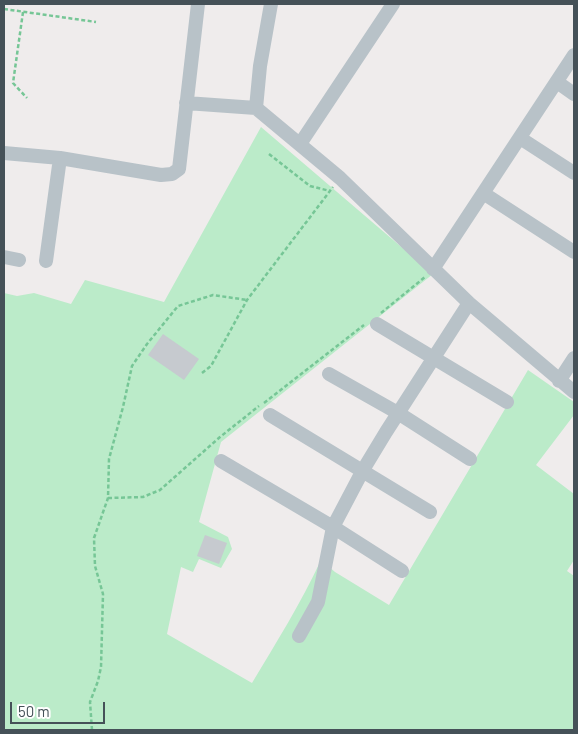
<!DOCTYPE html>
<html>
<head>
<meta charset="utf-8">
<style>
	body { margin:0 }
	#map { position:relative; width:578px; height:734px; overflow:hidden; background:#efecec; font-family:Barlow,sans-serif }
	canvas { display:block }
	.frame { position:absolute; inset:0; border:5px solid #455158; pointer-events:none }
	.scale { position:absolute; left:10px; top:702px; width:95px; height:22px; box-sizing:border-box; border:2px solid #455158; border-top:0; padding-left:6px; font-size:15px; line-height:18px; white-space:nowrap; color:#455158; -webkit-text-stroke:4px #fff; paint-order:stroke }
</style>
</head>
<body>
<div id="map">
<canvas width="578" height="734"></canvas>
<div class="frame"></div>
<div class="scale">50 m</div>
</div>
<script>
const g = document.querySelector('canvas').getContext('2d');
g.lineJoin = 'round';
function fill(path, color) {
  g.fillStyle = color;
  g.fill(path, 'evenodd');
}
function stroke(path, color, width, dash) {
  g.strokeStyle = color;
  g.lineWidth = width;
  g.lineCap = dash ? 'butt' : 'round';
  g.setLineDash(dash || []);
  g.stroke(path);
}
fill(new Path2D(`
	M 261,127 L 433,274 L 221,442 L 199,522 L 228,537 L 232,549 L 221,568 L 199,559 L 193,572 L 181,567 L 167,634 L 252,683 C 276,643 301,603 321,560 L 335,572 L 389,605 L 528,370 L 574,402 L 574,415 L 536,465 L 574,494 L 574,560 L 567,571 L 574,576 L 574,730 L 4,730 L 4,293 L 17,296 L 34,293 L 71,304 L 85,280 L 164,302 Z`), '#bbebc9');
fill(new Path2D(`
	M 163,334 L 199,359 L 184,380 L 148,355 Z
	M 205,535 L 227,543 L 219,564 L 197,556 Z`), '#c6cacf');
stroke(new Path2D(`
	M 4,9 L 96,22
	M 23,12 L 13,83 L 27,98
	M 269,154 L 310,186 L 330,191
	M 381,313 L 425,277
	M 202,373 L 211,366 L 247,300 L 333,187
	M 264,403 L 364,325
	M 108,498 L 143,497 L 160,490 L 220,437 L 259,406
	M 92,730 L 90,702 L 98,681 L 101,667 L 103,594 L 95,566 L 94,538 L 108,498 L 109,459 L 123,407 L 132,366 L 147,344 L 178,306 L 213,295 L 247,300`), '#76c696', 2.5, [4, 2.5]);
stroke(new Path2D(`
	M 557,82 L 574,94
	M 186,103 L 256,108 L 340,178 L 469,303 L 574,392
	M 256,108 L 260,66 L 271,4
	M 520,138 L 574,173
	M 300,144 L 393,4
	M 4,153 L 60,158 L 161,175 L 172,174 L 179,169 L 198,4
	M 483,193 L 574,252
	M 4,257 L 19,260
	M 46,261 L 60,158
	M 433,269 L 574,55
	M 377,324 L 507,402
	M 329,374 L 398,413 L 470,459
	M 559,381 L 574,358
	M 270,415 L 430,512
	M 221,461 L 333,527 L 402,571
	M 299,636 L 318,602 L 333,527 L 363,470 L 386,432 L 469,303`), '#b8c2c8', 14);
</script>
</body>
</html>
